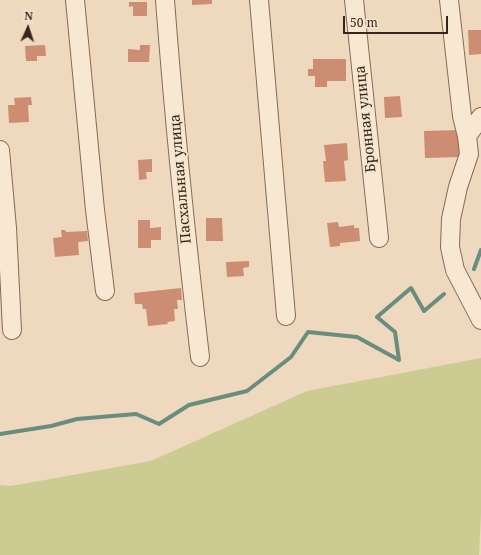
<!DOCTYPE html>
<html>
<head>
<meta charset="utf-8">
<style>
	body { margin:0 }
	#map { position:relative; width:481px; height:555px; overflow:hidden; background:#eed9be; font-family:"Noto Serif",serif }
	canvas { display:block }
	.north { position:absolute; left:8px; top:8px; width:40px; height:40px; -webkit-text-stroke:3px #f5e5cd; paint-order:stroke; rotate:3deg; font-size:11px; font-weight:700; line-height:16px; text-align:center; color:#35251c }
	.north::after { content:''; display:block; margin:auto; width:14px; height:18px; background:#35251c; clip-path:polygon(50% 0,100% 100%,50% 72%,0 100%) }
	.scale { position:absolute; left:343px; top:16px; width:105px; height:18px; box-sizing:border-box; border:2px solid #35251c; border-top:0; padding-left:5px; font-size:12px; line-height:14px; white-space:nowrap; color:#35251c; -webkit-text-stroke:3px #f5e5cd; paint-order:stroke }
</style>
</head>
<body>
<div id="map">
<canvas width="481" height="555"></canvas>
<div class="north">N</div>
<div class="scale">50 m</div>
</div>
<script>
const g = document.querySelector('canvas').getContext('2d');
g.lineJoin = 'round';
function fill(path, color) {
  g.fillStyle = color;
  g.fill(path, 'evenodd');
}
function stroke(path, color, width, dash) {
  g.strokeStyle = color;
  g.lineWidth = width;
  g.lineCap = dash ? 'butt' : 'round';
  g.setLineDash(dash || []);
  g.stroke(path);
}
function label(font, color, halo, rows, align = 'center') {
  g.font = font + ' "Noto Serif",serif';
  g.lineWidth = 3.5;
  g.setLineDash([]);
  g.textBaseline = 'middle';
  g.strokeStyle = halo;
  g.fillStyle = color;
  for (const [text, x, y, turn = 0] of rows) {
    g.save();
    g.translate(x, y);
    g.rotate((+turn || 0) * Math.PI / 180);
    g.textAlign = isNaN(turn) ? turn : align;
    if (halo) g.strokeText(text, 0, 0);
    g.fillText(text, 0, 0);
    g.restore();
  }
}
fill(new Path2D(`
	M 481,358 L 481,513 L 479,555 L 0,555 L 0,485 L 11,486 L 151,461 L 307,391 Z`), '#cbcb92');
stroke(new Path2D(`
	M 474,269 L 481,250
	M 0,434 L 51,426 L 77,419 L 136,414 L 159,424 L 189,405 L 247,391 L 291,357 L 308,332 L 357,337 L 399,360 L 395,332 L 377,317 L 411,288 L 424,311 L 444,294`), '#698d7f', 4);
fill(new Path2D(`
	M 192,0 L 212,0 L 212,4 L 192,5 Z
	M 129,2 L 147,2 L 147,16 L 133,16 L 133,6 L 129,7 Z
	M 468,30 L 481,30 L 481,54 L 469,55 Z
	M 45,45 L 46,56 L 37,56 L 37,61 L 26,61 L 25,46 Z
	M 140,45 L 150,45 L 149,62 L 128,62 L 128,49 L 140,50 Z
	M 313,59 L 346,59 L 346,81 L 327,81 L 327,87 L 315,87 L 315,76 L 308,76 L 308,69 L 313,69 Z
	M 400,96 L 402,117 L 385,118 L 384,97 Z
	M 31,97 L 32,105 L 28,105 L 29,122 L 9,123 L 8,105 L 15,105 L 14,98 Z
	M 460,130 L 461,157 L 425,158 L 424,131 Z
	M 347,143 L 348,160 L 344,161 L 346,181 L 325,182 L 323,161 L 326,161 L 324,145 Z
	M 152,159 L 152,172 L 146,172 L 147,179 L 139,180 L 138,160 Z
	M 206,218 L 222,218 L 223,241 L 206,241 Z
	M 138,220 L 150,220 L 150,228 L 161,227 L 161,240 L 151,240 L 151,248 L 138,248 Z
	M 338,222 L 339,227 L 354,225 L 354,228 L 359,228 L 360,241 L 340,243 L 340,246 L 330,247 L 327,223 Z
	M 61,230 L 65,230 L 66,232 L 87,231 L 88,241 L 78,242 L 79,255 L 55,257 L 53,238 L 62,237 Z
	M 249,261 L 249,267 L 243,268 L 244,276 L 227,277 L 226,262 Z
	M 181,288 L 182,300 L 177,300 L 178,309 L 174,309 L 175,321 L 167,322 L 168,324 L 148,326 L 146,309 L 143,309 L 142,304 L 135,304 L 134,293 Z`), '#cc8d73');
const minor = new Path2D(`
	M 75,0 L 95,210 L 105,291
	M 165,0 C 174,119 186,238 200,357
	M 259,0 L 286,316
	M 354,0 L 379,238
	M 449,0 L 462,116 L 467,136 L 469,154 L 458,187 L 451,219 L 450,247 L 455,270 L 481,320
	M 467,136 L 481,117
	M 0,150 L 7,228 L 12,330`);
stroke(minor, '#866a57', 20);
stroke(minor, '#f9e8d1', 18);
label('14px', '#35251c', '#f5e5cd', [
	["Бронная улица",366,119,-96],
	["Пасхальная улица",181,179,-95]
]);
</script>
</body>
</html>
